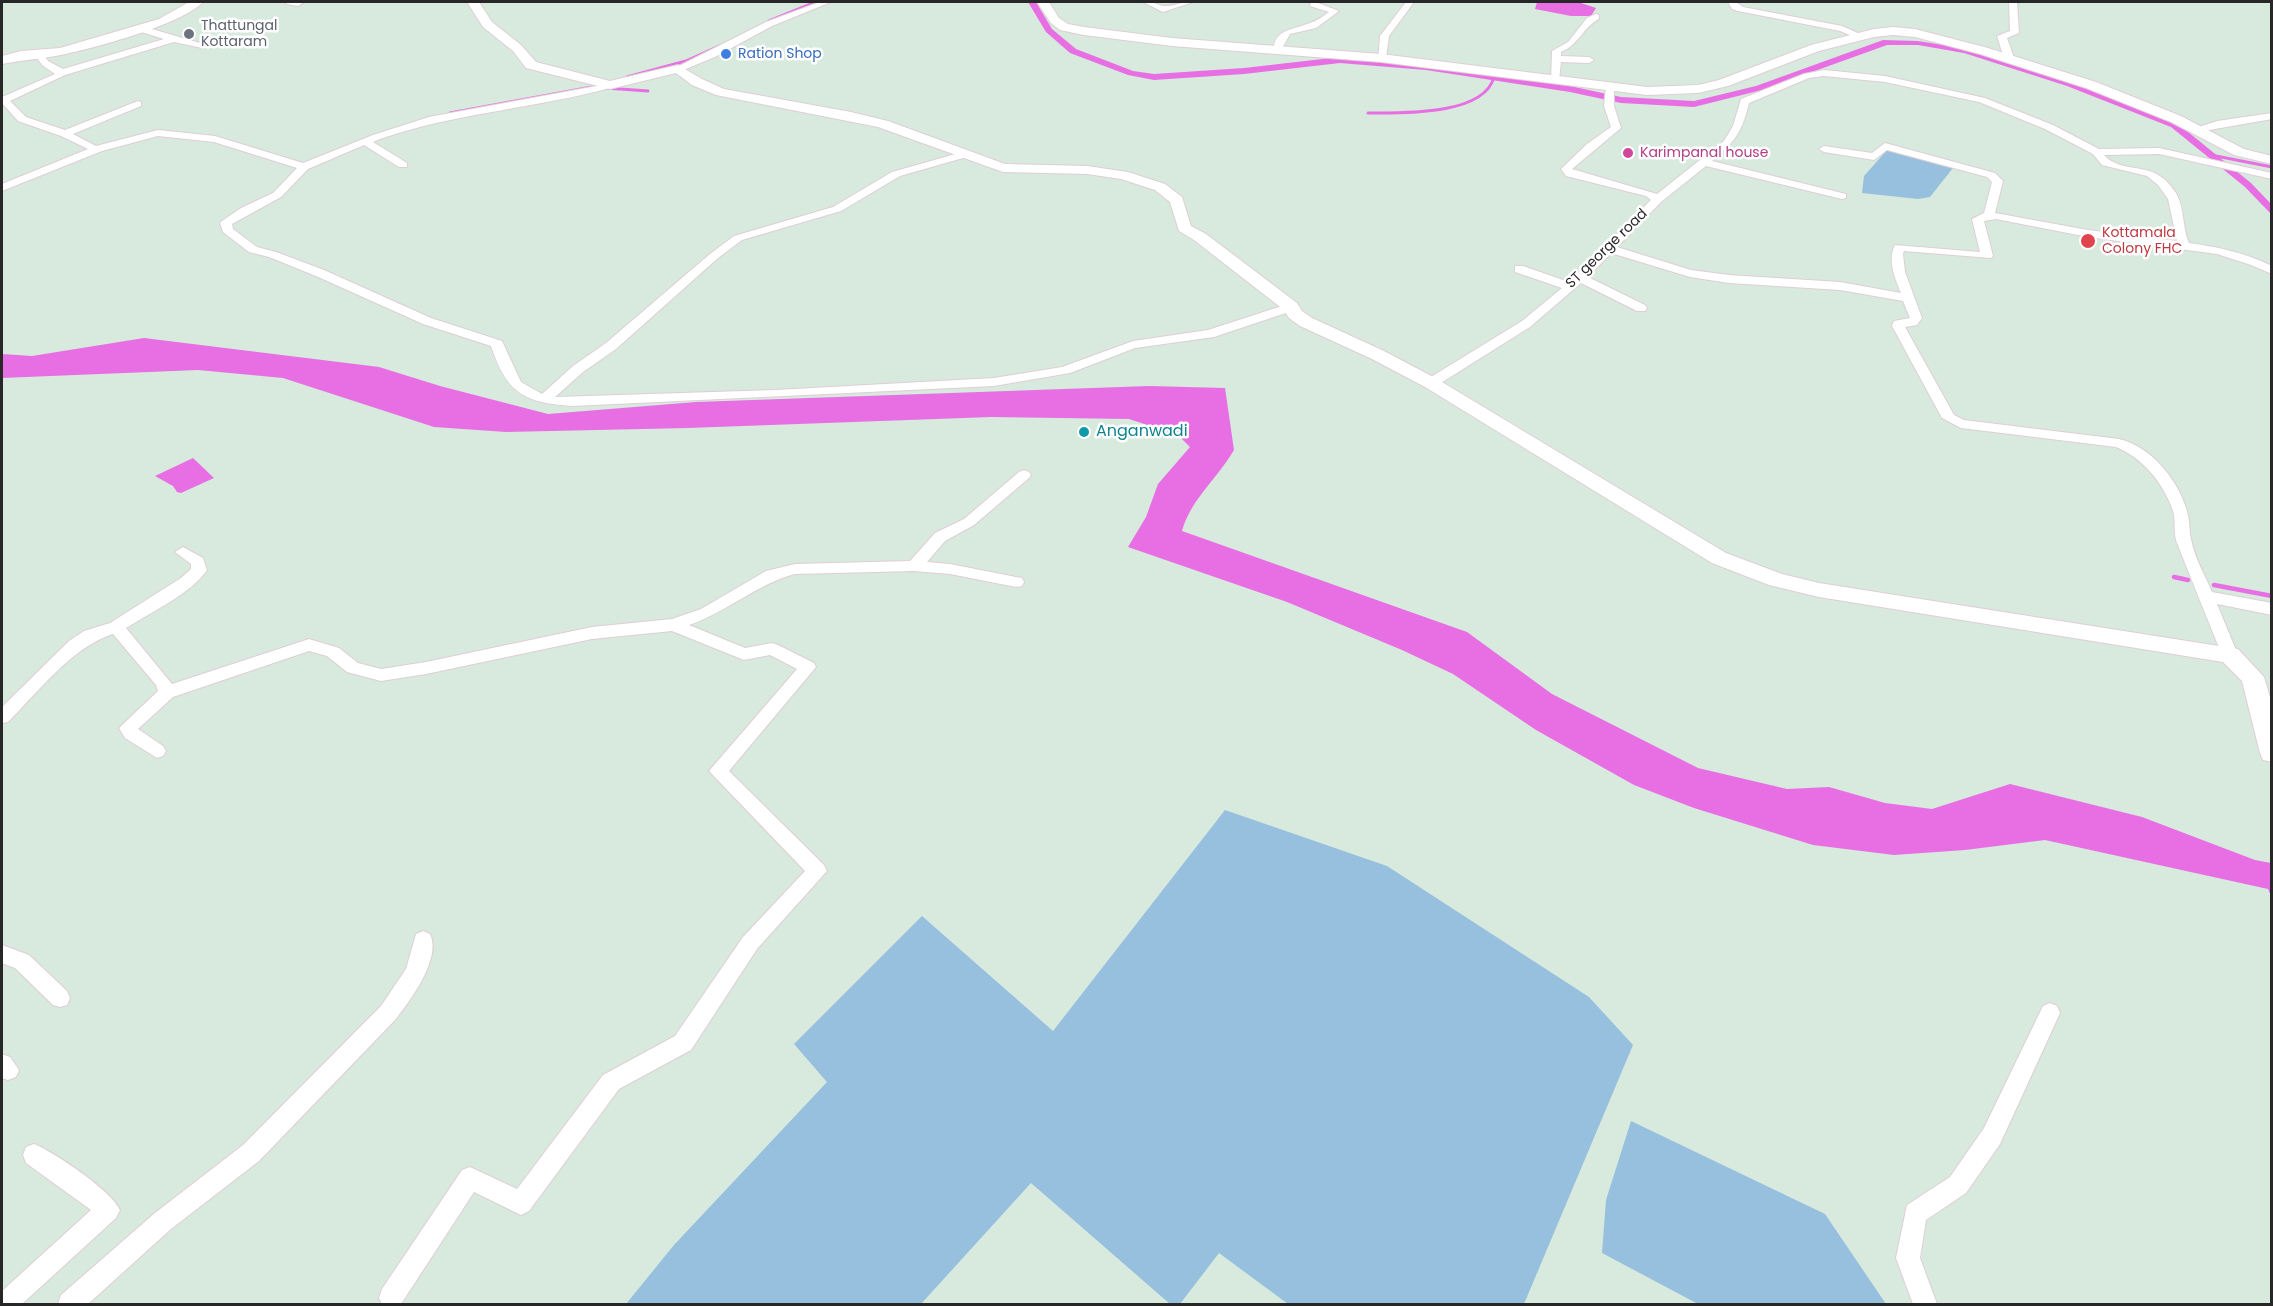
<!DOCTYPE html>
<html>
<head>
<meta charset="utf-8">
<style>
	body { margin:0 }
	#map { position:relative; width:2273px; height:1306px; overflow:hidden; background:#d8e9de; font-family:Poppins,sans-serif }
	canvas { display:block }
	.frame { position:absolute; inset:0; border:3px solid #272727; pointer-events:none }
</style>
</head>
<body>
<div id="map">
<canvas width="2273" height="1306"></canvas>
<div class="frame"></div>
</div>
<script>
const g = document.querySelector('canvas').getContext('2d');
g.lineJoin = 'round';
function fill(path, color) {
  g.fillStyle = color;
  g.fill(path, 'evenodd');
}
function stroke(path, color, width, dash) {
  g.strokeStyle = color;
  g.lineWidth = width;
  g.lineCap = dash ? 'butt' : 'round';
  g.setLineDash(dash || []);
  g.stroke(path);
}
function label(font, color, halo, rows, align = 'center') {
  g.font = font + ' Poppins,sans-serif';
  g.lineWidth = 5;
  g.setLineDash([]);
  g.textBaseline = 'middle';
  g.strokeStyle = halo;
  g.fillStyle = color;
  for (const [text, x, y, turn = 0] of rows) {
    g.save();
    g.translate(x, y);
    g.rotate((+turn || 0) * Math.PI / 180);
    g.textAlign = isNaN(turn) ? turn : align;
    if (halo) g.strokeText(text, 0, 0);
    g.fillText(text, 0, 0);
    g.restore();
  }
}
fill(new Path2D(`
	M 1887,150 L 1953,168 L 1930,197 L 1918,199 L 1862,193 L 1864,176 Z
	M 1225,810 L 1387,866 L 1589,997 L 1633,1045 L 1524,1304 L 1288,1304 L 1219,1253 L 1180,1304 L 1170,1304 L 1031,1183 L 921,1304 L 626,1304 L 674,1245 L 827,1082 L 794,1044 L 922,916 L 1053,1031 Z
	M 1631,1121 L 1825,1214 L 1886,1304 L 1698,1304 L 1602,1253 L 1606,1200 Z`), '#97c0de');
fill(new Path2D(`
	M 1537,2 L 1578,2 L 1596,8 L 1591,16 L 1571,16 L 1535,9 Z
	M 144,338 L 379,367 L 440,386 L 548,414 L 696,402 L 1149,386 L 1225,388 L 1234,450 C 1217,479 1191,499 1182,531 L 1467,632 L 1552,694 L 1698,768 L 1787,789 L 1829,787 L 1885,803 L 1932,809 L 2010,784 L 2142,817 L 2255,860 L 2271,863 L 2271,896 L 2268,889 L 2045,840 L 1965,850 L 1894,855 L 1813,845 L 1694,808 L 1634,785 L 1536,730 L 1453,674 L 1402,650 L 1287,602 L 1128,547 L 1146,517 L 1158,484 L 1190,447 L 1178,435 L 1129,419 L 991,417 L 688,428 L 506,432 L 434,427 L 283,378 L 198,370 L 2,378 L 2,354 L 32,356 Z
	M 193,458 L 214,478 L 181,493 L 177,492 L 173,486 L 155,476 Z`), '#e76fe3');
stroke(new Path2D(`
	M 769,21 L 816,2
	M 627,77 L 686,61 L 719,46
	M 606,88 L 648,91
	M 450,113 L 592,87
	M 1368,113 C 1400,113 1484,116 1494,77
	M 2211,155 L 2272,167`), '#e76fe3', 3);
stroke(new Path2D(`
	M 2174,577 L 2188,580
	M 2214,585 L 2272,596`), '#e76fe3', 4.5);
fill(new Path2D(`
	M 1028,2 L 1036,2 L 1052,29 L 1076,49 L 1133,71 L 1154,74 L 1244,68 L 1340,57 L 1426,64 L 1570,86 L 1621,97 L 1694,101 L 1756,86 L 1883,40 L 1918,41 L 1968,49 L 2073,82 L 2177,123 L 2251,183 L 2272,205 L 2272,215 L 2245,187 L 2171,127 L 2067,86 L 1964,53 L 1918,45 L 1887,45 L 1762,90 L 1694,107 L 1621,103 L 1570,92 L 1426,70 L 1340,63 L 1244,74 L 1154,80 L 1128,75 L 1070,53 L 1046,32 Z`), '#e76fe3');
const street = new Path2D(`
	M 820,2 L 831,2 L 772,26 L 715,57 L 681,71 L 673,69 L 766,22 Z
	M 1143,2 C 1151,1 1155,4 1163,6 C 1172,7 1183,1 1193,2 L 1163,12 Z
	M 1311,2 L 1319,2 L 1318,3 L 1339,11 L 1316,28 L 1290,34 L 1280,52 L 1274,52 C 1272,30 1292,30 1307,24 C 1315,22 1322,17 1329,12 L 1310,6 Z
	M 1406,2 L 1414,2 L 1389,36 L 1386,58 L 1378,60 L 1380,36 Z
	M 1728,2 L 1736,2 L 1743,7 L 1842,26 L 1867,37 L 1862,40 L 1840,31 L 1738,11 L 1732,9 Z
	M 2009,2 L 2017,2 L 2019,33 L 2007,38 L 2014,58 L 2009,61 L 2004,58 L 1997,36 L 2010,31 Z
	M 1596,14 L 1599,15 L 1599,19 C 1583,27 1579,45 1561,52 L 1561,56 L 1589,57 L 1594,60 L 1589,63 L 1561,62 L 1559,80 L 1551,82 L 1552,51 L 1568,42 L 1587,18 Z
	M 138,25 L 207,45 L 202,48 L 174,42 L 65,75 L 10,101 L 26,117 L 65,130 L 138,101 L 141,102 L 141,106 L 73,134 L 96,146 L 158,130 L 215,136 L 303,163 L 373,135 L 429,117 L 613,83 L 613,87 C 535,109 458,112 380,139 L 373,142 L 407,163 L 407,167 L 399,167 L 364,145 L 308,169 L 281,197 L 232,224 L 233,229 L 257,247 L 276,252 L 324,270 L 431,318 L 502,341 L 521,382 L 542,394 L 573,366 L 606,343 L 710,254 L 734,236 L 833,207 L 892,172 L 966,151 L 971,154 L 970,156 L 900,176 L 841,211 L 742,240 L 718,258 L 616,349 L 583,372 L 555,397 L 776,390 L 994,378 L 1062,367 L 1133,341 L 1208,330 L 1291,303 L 1297,307 L 1295,310 L 1214,337 L 1135,348 L 1070,373 L 994,386 L 573,406 C 525,403 507,394 491,346 L 423,324 L 316,276 L 269,257 L 249,252 L 223,232 L 220,223 L 222,221 L 241,208 L 273,193 L 297,168 L 214,142 L 158,136 L 102,151 L 2,191 L 2,184 L 88,149 L 61,136 L 18,121 L 2,103 L 2,97 L 55,74 L 42,65 L 35,55 L 37,53 L 43,53 L 48,61 L 63,69 L 164,39 L 135,30 L 134,28 Z
	M 1824,70 L 1885,76 L 1985,98 L 2053,125 L 2099,149 L 2159,148 L 2272,173 L 2272,179 L 2159,154 L 2104,155 C 2125,177 2154,157 2176,193 C 2185,209 2182,227 2189,243 C 2218,247 2246,253 2272,266 L 2272,274 L 2251,265 L 2217,254 L 2088,237 L 1996,219 L 1984,221 L 1993,256 L 1991,258 L 1904,251 L 1903,254 L 1905,272 L 1922,318 L 1917,325 L 1905,327 L 1954,415 L 1964,420 L 2119,439 C 2152,447 2178,480 2187,511 C 2190,521 2189,530 2191,539 C 2194,557 2205,575 2212,592 L 2272,603 L 2272,615 L 2217,604 L 2238,655 L 2236,659 L 2224,659 L 2222,655 C 2207,618 2192,581 2177,543 C 2173,533 2176,522 2173,511 C 2164,484 2143,458 2116,447 L 1961,428 L 1942,418 L 1892,326 L 1894,321 L 1910,318 L 1903,301 L 1840,290 L 1729,283 L 1690,277 L 1611,253 L 1588,277 L 1645,305 L 1647,308 L 1645,311 L 1637,311 L 1581,283 L 1530,327 L 1436,386 L 1426,386 L 1424,383 L 1426,380 L 1522,321 L 1562,288 L 1515,272 L 1515,266 L 1523,266 L 1569,282 L 1651,200 L 1646,196 L 1566,176 L 1561,169 L 1587,144 L 1611,127 L 1604,106 L 1606,86 L 1614,88 L 1614,106 L 1621,128 L 1572,169 L 1657,194 L 1724,141 L 1733,126 L 1741,99 L 1804,74 ZM 1824,76 L 1885,82 L 1979,102 L 2045,129 L 2093,154 L 2102,165 L 2147,176 L 2158,185 L 2168,199 L 2177,241 L 2088,230 L 1995,213 L 2003,181 L 1995,173 L 1885,143 L 1872,153 L 1824,146 L 1819,149 L 1824,152 L 1874,160 L 1887,150 L 1987,177 L 1992,182 L 1984,213 L 1972,219 L 1980,252 L 1895,245 C 1887,260 1895,278 1901,293 L 1840,282 L 1729,275 L 1691,270 L 1617,247 L 1661,202 L 1706,166 L 1842,199 L 1846,198 L 1846,194 L 1712,161 C 1735,142 1742,132 1749,103 L 1809,78 Z
	M 2272,113 L 2272,119 L 2198,132 L 2193,129 L 2217,121 Z
	M 1024,470 L 1029,472 L 1031,475 L 1029,478 L 974,525 L 945,541 L 927,562 L 950,564 L 1016,577 L 1022,578 L 1024,582 L 1022,586 L 1016,587 L 950,574 L 914,571 L 795,574 C 757,584 727,612 689,625 L 745,648 L 772,643 L 778,645 L 814,663 L 816,667 L 729,771 L 824,865 L 827,871 L 757,949 L 691,1050 L 619,1089 L 529,1211 L 521,1215 L 474,1192 L 401,1304 L 382,1304 L 379,1298 L 382,1289 L 462,1170 L 470,1167 L 517,1189 L 603,1075 L 675,1036 L 743,937 L 805,871 L 709,771 L 797,669 L 770,655 L 744,660 L 672,631 L 592,639 L 426,674 L 381,681 L 347,672 L 327,656 L 309,651 L 173,697 L 138,729 L 163,746 L 166,751 L 163,756 L 157,758 L 125,738 L 119,728 L 158,691 L 156,685 L 113,634 C 72,647 38,692 8,722 L 2,723 L 2,707 L 69,641 L 84,631 L 110,623 L 181,578 L 191,569 L 191,564 L 175,552 L 183,547 L 203,558 L 207,570 C 192,593 150,613 126,628 L 172,684 L 309,639 L 339,648 L 358,663 L 381,669 L 426,662 L 592,627 L 672,619 L 701,609 L 766,571 L 795,564 L 910,561 L 935,533 L 964,519 L 1019,472 Z
	M 423,931 L 430,934 C 442,958 410,1001 395,1020 L 259,1161 L 171,1229 L 88,1304 L 58,1304 L 61,1295 L 155,1213 L 243,1145 L 381,1006 L 406,969 L 416,934 Z
	M 2,945 L 29,955 L 67,991 L 70,998 L 67,1005 L 60,1007 L 53,1005 L 15,968 L 2,963 Z
	M 2050,1003 L 2057,1006 L 2060,1013 L 2000,1144 L 1966,1193 L 1926,1220 L 1920,1258 L 1937,1304 L 1913,1304 L 1896,1258 L 1907,1205 L 1950,1177 L 1984,1128 L 2043,1006 Z
	M 2,1054 L 10,1057 L 19,1070 L 16,1077 L 8,1080 L 2,1078 Z
	M 34,1144 C 54,1152 112,1191 120,1210 L 116,1218 L 22,1304 L 2,1304 L 2,1291 L 91,1210 L 26,1163 L 23,1155 L 26,1147 Z`);
const secondary = new Path2D(`
	M 189,2 L 203,2 C 181,25 94,48 61,55 C 41,59 21,60 2,64 L 2,56 L 21,51 L 60,48 L 159,19 Z
	M 285,2 L 304,2 L 298,6 L 287,4 Z
	M 467,2 L 479,2 L 492,22 L 521,45 L 536,62 L 610,81 L 678,65 L 702,79 L 724,89 L 851,112 L 888,121 L 1005,164 L 1087,166 L 1128,172 L 1165,184 L 1182,197 L 1191,226 L 1206,234 L 1297,303 L 1302,311 L 1312,318 L 1384,351 L 1437,379 L 1726,553 L 1782,574 L 1819,583 L 2238,649 L 2264,677 L 2272,704 L 2272,762 L 2263,760 L 2260,753 L 2242,681 L 2223,662 L 1819,597 L 1769,585 L 1712,563 L 1425,387 L 1372,359 L 1300,326 L 1289,318 L 1284,310 L 1194,240 L 1179,231 L 1170,202 L 1155,190 L 1121,179 L 1087,174 L 1003,172 L 878,127 L 716,95 L 692,85 L 676,73 L 610,89 L 526,68 L 513,51 L 483,27 Z
	M 1037,2 L 1049,2 L 1059,18 L 1068,24 L 1084,27 L 1172,38 L 1381,54 L 1647,87 L 1698,85 L 1719,80 L 1811,45 L 1874,29 L 1893,27 L 1915,29 L 1988,48 L 2096,82 L 2181,116 L 2244,149 L 2272,156 L 2272,164 L 2234,155 L 2171,122 L 2086,88 L 1980,54 L 1915,37 L 1893,35 L 1874,37 L 1819,51 L 1728,86 L 1698,93 L 1647,95 L 1381,62 L 1172,46 L 1084,35 L 1060,30 L 1051,23 Z`);
stroke(street, '#dfced5', 2);
stroke(secondary, '#dfced5', 2);
fill(street, '#fff');
fill(secondary, '#fff');
for (const [x, y, r, color] of [
	[189,34,6,"#6b7280"],
	[726,54,6,"#3f7fe0"],
	[1628,153,6,"#d1479c"],
	[2088,241,8,"#e0444e"],
	[1084,432,6,"#0f9aa8"]
]) {
  const dot = new Path2D();
  dot.arc(x, y, r, 0, 2 * Math.PI);
  g.fillStyle = color;
  g.fill(dot);
  stroke(dot, '#fff', 2);
}
label('14px', '#5b616d', '#fff', [
	["Thattungal",201,26],
	["Kottaram",201,42]
], 'left');
label('14px', '#366cbe', '#fff', [
	["Ration Shop",738,54]
], 'left');
label('14px', '#b23c85', '#fff', [
	["Karimpanal house",1640,153]
], 'left');
label('14px', '#be3a42', '#fff', [
	["Kottamala",2102,233],
	["Colony FHC",2102,249]
], 'left');
label('14px', '#272727', '#fff', [
	["ST george road",1607,249,-44]
]);
label('16px', '#0d838f', '#fff', [
	["Anganwadi",1096,432]
], 'left');
</script>
</body>
</html>
